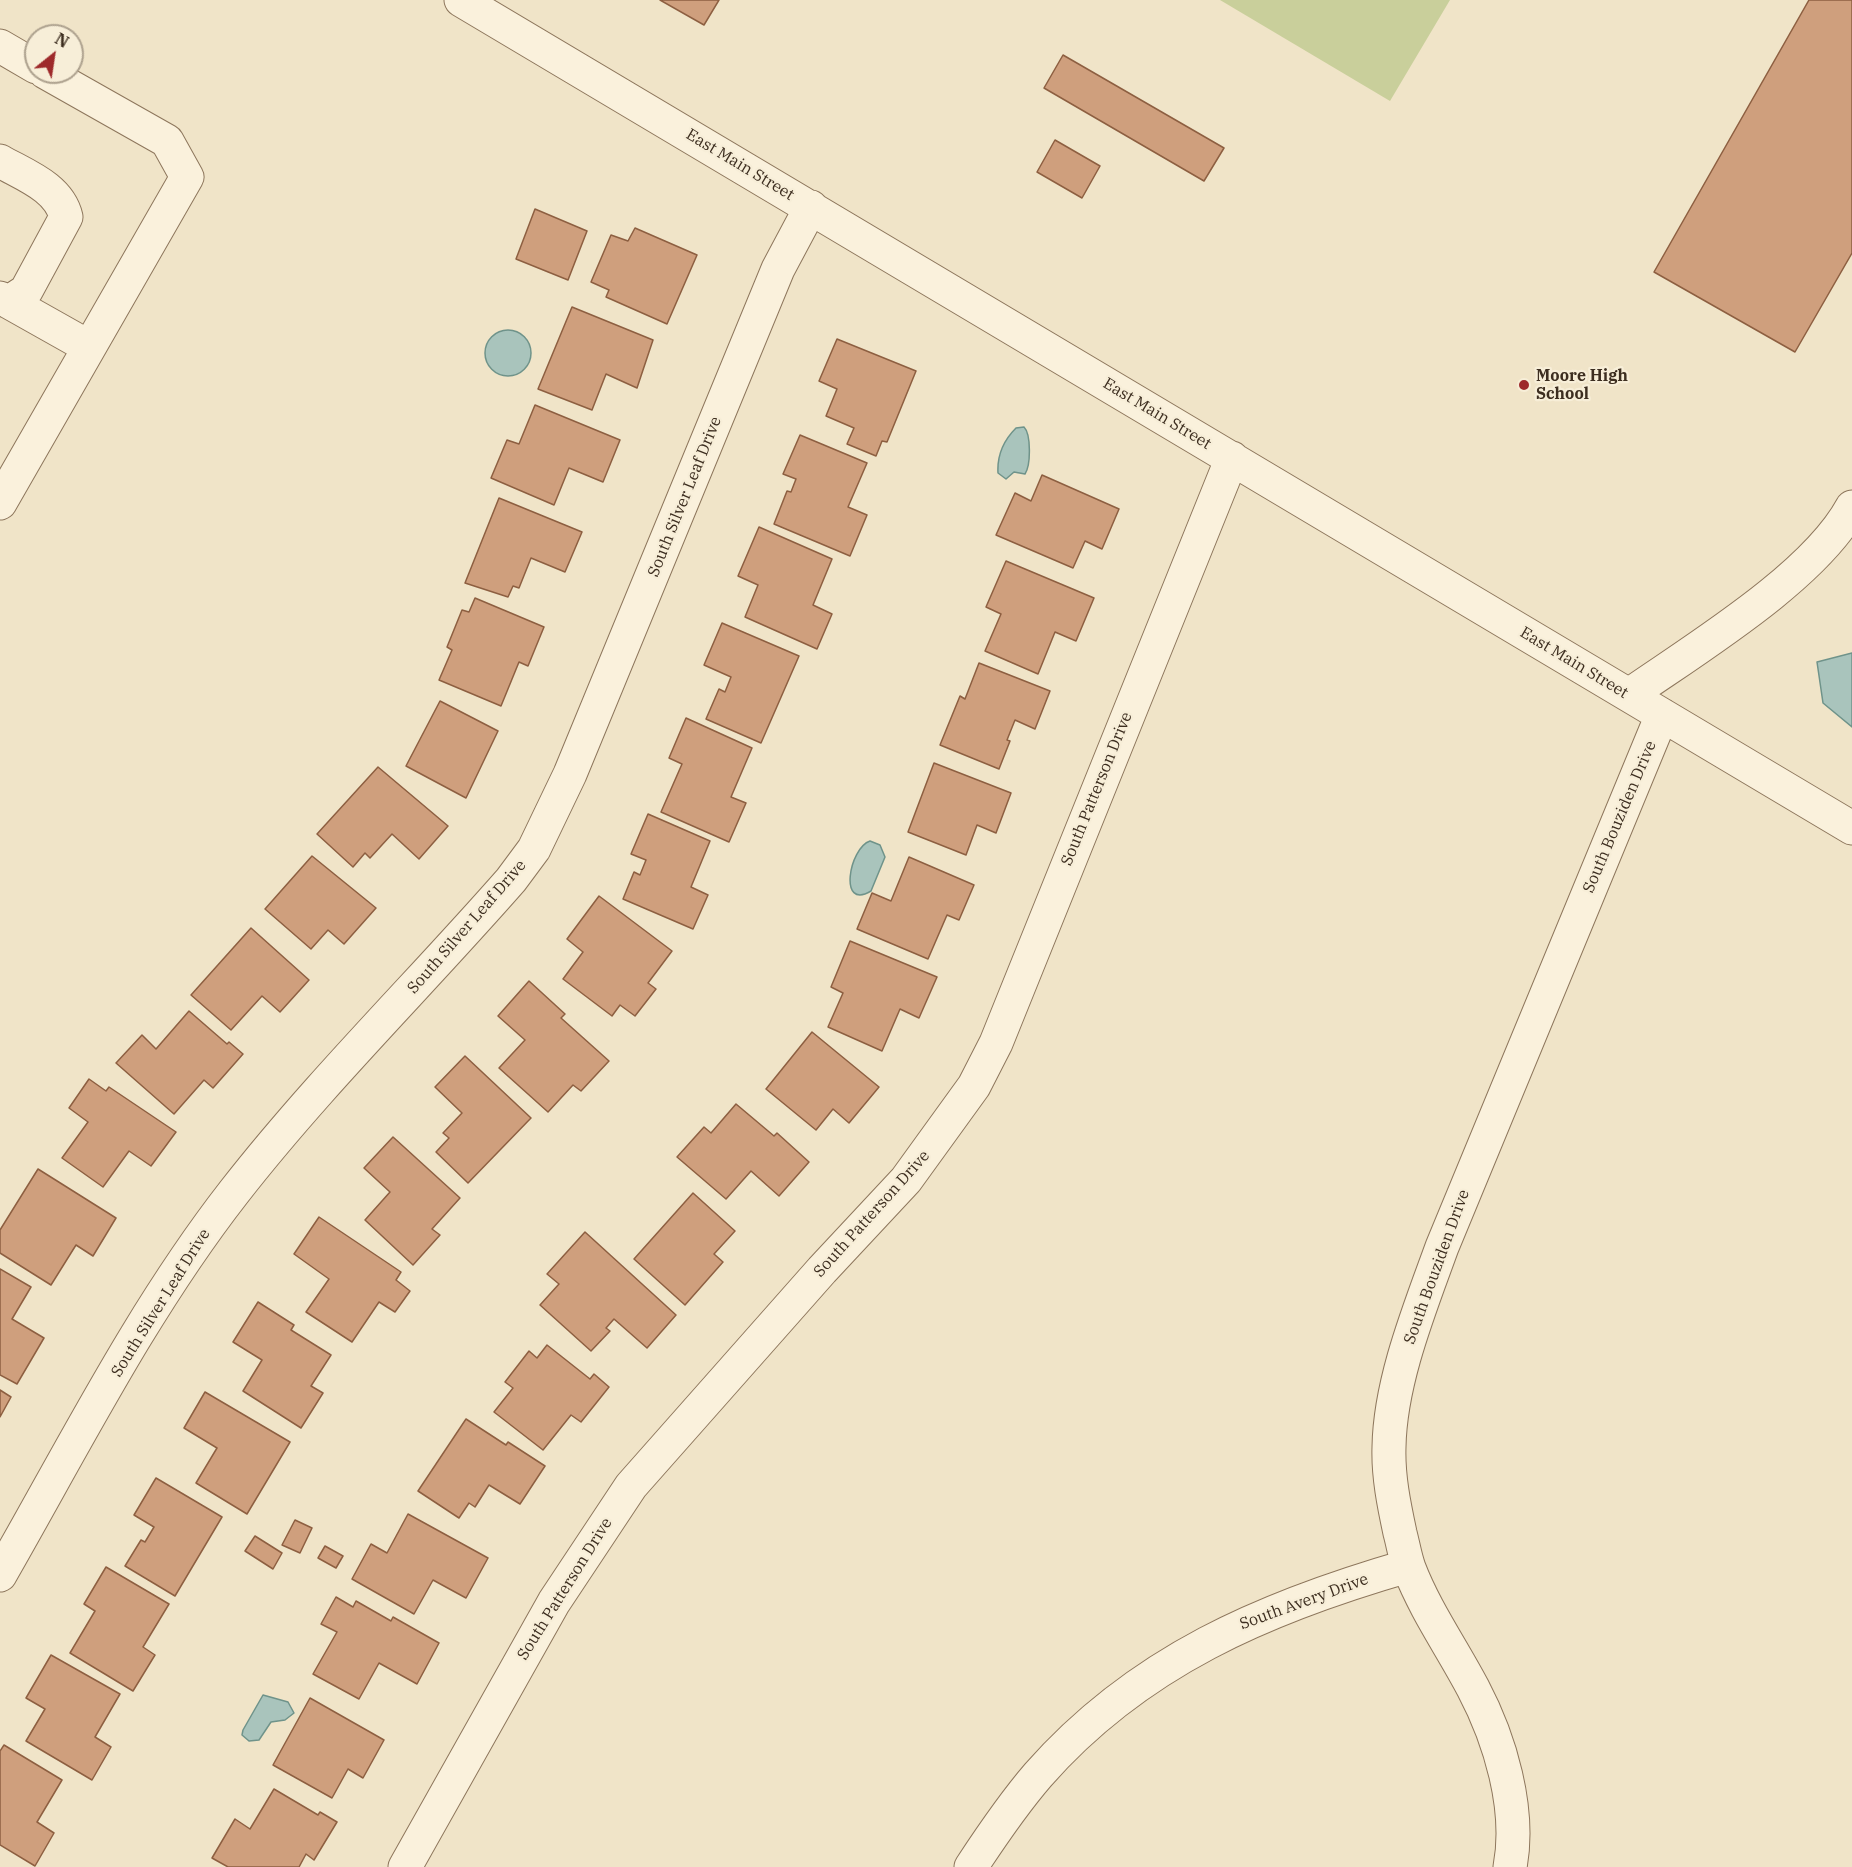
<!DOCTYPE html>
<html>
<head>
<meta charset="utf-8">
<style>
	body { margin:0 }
	#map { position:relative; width:1852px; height:1867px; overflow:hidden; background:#f0e4c8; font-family:"IBM Plex Serif",serif }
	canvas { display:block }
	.north { position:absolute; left:24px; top:24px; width:60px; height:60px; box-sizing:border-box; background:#f7eed8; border:2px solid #ada18e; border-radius:50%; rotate:30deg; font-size:16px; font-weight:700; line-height:24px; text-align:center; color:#3d2e20 }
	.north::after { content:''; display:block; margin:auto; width:21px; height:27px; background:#9e2a2b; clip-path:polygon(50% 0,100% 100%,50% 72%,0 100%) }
</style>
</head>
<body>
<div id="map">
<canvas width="1852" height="1867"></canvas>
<div class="north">N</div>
</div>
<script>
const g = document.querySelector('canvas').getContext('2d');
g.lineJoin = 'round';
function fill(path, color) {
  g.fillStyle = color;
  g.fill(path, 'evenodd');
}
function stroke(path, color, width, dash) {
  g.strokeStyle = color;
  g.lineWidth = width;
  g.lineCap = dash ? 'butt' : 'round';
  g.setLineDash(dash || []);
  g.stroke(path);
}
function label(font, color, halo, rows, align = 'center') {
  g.font = font + ' "IBM Plex Serif",serif';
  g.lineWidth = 4.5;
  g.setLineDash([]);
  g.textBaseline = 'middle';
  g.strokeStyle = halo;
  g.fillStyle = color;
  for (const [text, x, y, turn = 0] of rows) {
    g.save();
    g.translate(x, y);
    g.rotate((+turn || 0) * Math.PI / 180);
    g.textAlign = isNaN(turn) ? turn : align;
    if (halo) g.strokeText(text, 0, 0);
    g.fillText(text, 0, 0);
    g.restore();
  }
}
fill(new Path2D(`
	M 1220,0 L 1450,0 L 1390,101 Z`), '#c9cf9b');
const water = new Path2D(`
	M485 353a23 23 0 1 1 46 0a23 23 0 1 1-46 0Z
	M 1024,427 C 1031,434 1031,465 1025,474 L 1014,472 L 1006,479 L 998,473 C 997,456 1004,440 1016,428 Z
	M 1852,653 L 1852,727 L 1823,703 L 1817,662 Z
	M 870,841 L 880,845 L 885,857 L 871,891 C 838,911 849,848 870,841 Z
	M 263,1695 L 288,1702 L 294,1713 L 285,1720 L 271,1722 L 259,1740 L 249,1741 L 242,1735 L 243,1730 Z`);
fill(water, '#a9c4bc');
stroke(water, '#6f938a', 1.5);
const building = new Path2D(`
	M 660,0 L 719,0 L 704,25 Z
	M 1809,0 L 1852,0 L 1852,253 L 1795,352 L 1654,272 Z
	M 1063,55 L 1224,148 L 1204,181 L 1044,88 Z
	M 1055,140 L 1100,166 L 1082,198 L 1037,172 Z
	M 535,209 L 587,231 L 568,280 L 516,259 Z
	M 635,228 L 697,255 L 667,324 L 606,297 L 609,290 L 591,282 L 611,235 L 628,241 Z
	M 572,307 L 653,340 L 637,388 L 606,374 L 592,410 L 538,389 Z
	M 837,339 L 916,371 L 887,442 L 882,441 L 876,456 L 847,444 L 854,428 L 826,416 L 837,389 L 819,381 Z
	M 535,405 L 620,440 L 603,482 L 569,468 L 554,505 L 491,478 L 507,440 L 519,444 Z
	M 800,435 L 867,463 L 848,507 L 867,515 L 850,556 L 774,524 L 787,491 L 791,492 L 796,479 L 783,474 Z
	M 1042,475 L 1119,509 L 1102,549 L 1085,541 L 1073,568 L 996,535 L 1015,493 L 1031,501 Z
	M 499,498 L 582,532 L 565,572 L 531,558 L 519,588 L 513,586 L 508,597 L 465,583 Z
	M 759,527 L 832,559 L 813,605 L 832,614 L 817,649 L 745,617 L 758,585 L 738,576 Z
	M 1006,561 L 1094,598 L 1076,641 L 1055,632 L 1038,674 L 985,651 L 1001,614 L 986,607 Z
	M 475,598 L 544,627 L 528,666 L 519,662 L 501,706 L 439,680 L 452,650 L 447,647 L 462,610 L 469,612 Z
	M 722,623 L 799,656 L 761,743 L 706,719 L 719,689 L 725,692 L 731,677 L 704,665 Z
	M 979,663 L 1050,691 L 1035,729 L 1015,720 L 1007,740 L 1010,741 L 999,769 L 940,745 L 960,696 L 965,699 Z
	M 440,701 L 498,731 L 466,798 L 406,766 Z
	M 686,718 L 752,748 L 731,797 L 746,803 L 729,842 L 661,812 L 682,764 L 669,758 Z
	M 934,763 L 1011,793 L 996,833 L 977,825 L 966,855 L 908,832 Z
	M 378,767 L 448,826 L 419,859 L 392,834 L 370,858 L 365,853 L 353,867 L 317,834 Z
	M 648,814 L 710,841 L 691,887 L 708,895 L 693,929 L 623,899 L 634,872 L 640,875 L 646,860 L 631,854 Z
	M 312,856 L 376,908 L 344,944 L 328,930 L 311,949 L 265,909 Z
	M 909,857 L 974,885 L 959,920 L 947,915 L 928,959 L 857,929 L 872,893 L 891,901 Z
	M 599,896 L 672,951 L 648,983 L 656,989 L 635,1016 L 620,1005 L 612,1016 L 563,979 L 583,952 L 567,939 Z
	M 251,928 L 309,980 L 280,1012 L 262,996 L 231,1030 L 191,995 Z
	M 850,941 L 937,977 L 919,1018 L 900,1009 L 882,1051 L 828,1027 L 843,993 L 831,987 Z
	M 529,981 L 565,1014 L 561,1018 L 609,1061 L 581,1091 L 573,1085 L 548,1112 L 499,1068 L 525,1040 L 498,1016 Z
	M 189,1011 L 227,1044 L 229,1042 L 243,1054 L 213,1088 L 204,1080 L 174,1114 L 116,1063 L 142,1035 L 156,1049 Z
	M 812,1032 L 879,1087 L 849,1123 L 833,1109 L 816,1130 L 766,1089 Z
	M 465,1056 L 531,1118 L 468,1183 L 436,1152 L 449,1138 L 443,1133 L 462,1113 L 435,1087 Z
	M 89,1079 L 106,1091 L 109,1087 L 176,1132 L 151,1166 L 129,1151 L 103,1187 L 62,1158 L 88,1122 L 69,1108 Z
	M 736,1104 L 774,1136 L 777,1133 L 809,1162 L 779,1196 L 751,1171 L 726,1199 L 677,1157 L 704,1127 L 711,1133 Z
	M 393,1137 L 460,1198 L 432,1229 L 440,1235 L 413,1265 L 365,1220 L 390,1192 L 364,1168 Z
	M 38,1169 L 116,1218 L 93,1256 L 76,1245 L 51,1285 L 0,1253 L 0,1230 Z
	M 693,1193 L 735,1231 L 714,1254 L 723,1262 L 685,1305 L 634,1259 Z
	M 319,1217 L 401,1272 L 396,1280 L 410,1291 L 395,1312 L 379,1302 L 352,1342 L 306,1312 L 329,1279 L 294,1254 Z
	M 585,1232 L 676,1315 L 647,1348 L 614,1319 L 606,1328 L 610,1331 L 591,1351 L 540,1305 L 559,1284 L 547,1274 Z
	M 0,1269 L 31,1287 L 12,1319 L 44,1338 L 17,1384 L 0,1375 Z
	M 258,1302 L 294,1325 L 291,1330 L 331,1355 L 311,1386 L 323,1393 L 301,1428 L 243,1391 L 262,1360 L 233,1342 Z
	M 547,1345 L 590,1379 L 594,1374 L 609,1387 L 581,1422 L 571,1415 L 543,1450 L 494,1412 L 513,1388 L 505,1382 L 529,1351 L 537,1358 Z
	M 0,1390 L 11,1397 L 0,1417 Z
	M 205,1392 L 290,1442 L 247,1514 L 196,1483 L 217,1448 L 184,1428 Z
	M 466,1419 L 506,1445 L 508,1442 L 545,1466 L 520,1504 L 489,1485 L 475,1507 L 469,1503 L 459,1518 L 418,1491 Z
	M 156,1478 L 222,1517 L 175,1596 L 125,1566 L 141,1540 L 145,1542 L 154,1527 L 134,1515 Z
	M 408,1514 L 488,1558 L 466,1598 L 433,1580 L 414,1614 L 352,1579 L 371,1544 L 387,1553 Z
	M 295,1520 L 312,1528 L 300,1553 L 282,1545 Z
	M 255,1536 L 282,1553 L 273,1569 L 245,1551 Z
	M 325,1546 L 343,1556 L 336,1568 L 318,1558 Z
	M 106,1567 L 169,1604 L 143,1647 L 155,1655 L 133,1691 L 70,1653 L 95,1611 L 84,1604 Z
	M 336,1597 L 353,1607 L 356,1601 L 391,1621 L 393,1617 L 439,1643 L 417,1684 L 379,1663 L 359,1699 L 313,1674 L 337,1632 L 321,1624 Z
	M 51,1655 L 120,1694 L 95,1737 L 111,1747 L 92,1780 L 26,1741 L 45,1709 L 26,1698 Z
	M 310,1698 L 384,1740 L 363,1778 L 348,1769 L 332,1798 L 273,1765 Z
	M 4,1745 L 62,1780 L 37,1822 L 54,1833 L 35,1866 L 0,1845 L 0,1751 Z
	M 274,1789 L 318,1815 L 320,1812 L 337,1822 L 314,1860 L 306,1854 L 299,1867 L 228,1867 L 212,1858 L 235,1819 L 250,1829 Z`);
fill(building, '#cf9f7d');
stroke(building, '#8d5f41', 1.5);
const minor = new Path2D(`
	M 461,0 L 1852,828
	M 0,46 L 36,67
	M 0,161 C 24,175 59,187 66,217 L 26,291 L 9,302 L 0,298
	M 9,302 L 89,347
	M 0,503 L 187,177 L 167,141 L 45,72
	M 1629,695 C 1695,649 1814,577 1852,507
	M 0,1575 C 74,1446 142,1310 234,1192 C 319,1083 419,985 511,880 L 534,849 L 570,774 L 778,269 L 811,207
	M 405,1867 L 554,1602 L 631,1486 L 822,1270 L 906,1180 L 974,1086 L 996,1043 L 1232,458
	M 971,1867 C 992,1835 1013,1804 1038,1775 C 1138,1661 1266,1607 1408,1566
	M 1510,1867 C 1521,1809 1500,1739 1473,1688 C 1452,1648 1425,1610 1409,1568 C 1405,1557 1403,1544 1400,1533 C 1394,1505 1388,1476 1389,1447 C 1390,1381 1420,1308 1442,1247 L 1662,715`);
stroke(minor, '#8d765c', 35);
stroke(minor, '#faf1dc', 33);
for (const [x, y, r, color] of [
	[1524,385,6,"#9e2a2b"]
]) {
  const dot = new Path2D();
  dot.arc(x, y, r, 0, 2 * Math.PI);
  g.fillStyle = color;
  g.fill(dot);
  stroke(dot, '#f7eed8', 2);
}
label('16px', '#3d2e20', '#f7eed8', [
	["East Main Street",740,165,31],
	["East Main Street",1157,414,31],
	["South Silver Leaf Drive",685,497,-68],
	["East Main Street",1574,663,31],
	["South Patterson Drive",1097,789,-68],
	["South Bouziden Drive",1620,817,-67],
	["South Silver Leaf Drive",467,927,-49],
	["South Patterson Drive",872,1214,-48],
	["South Bouziden Drive",1437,1267,-70],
	["South Silver Leaf Drive",161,1303,-58],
	["South Patterson Drive",565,1589,-58],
	["South Avery Drive",1304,1602,-20]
]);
label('bold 16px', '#3d2e20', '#f7eed8', [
	["Moore High",1536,376],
	["School",1536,394]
], 'left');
</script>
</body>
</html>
